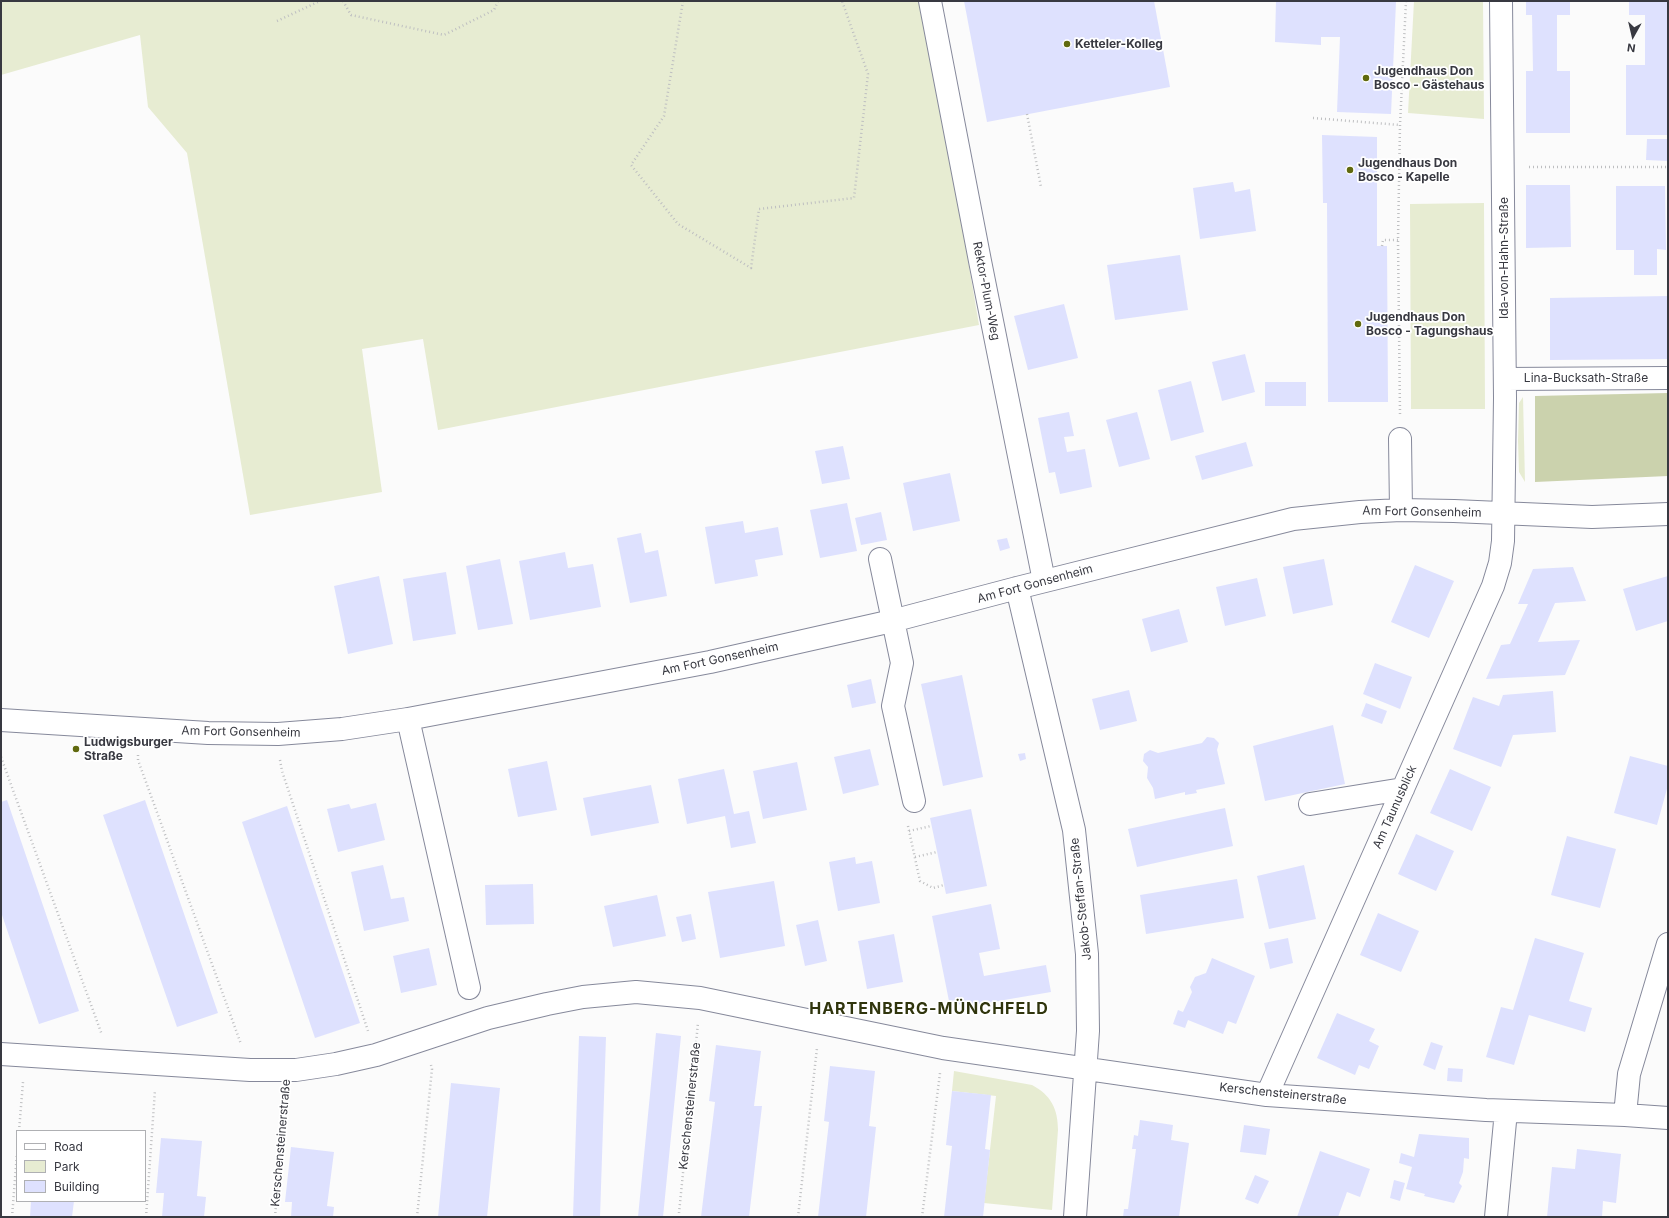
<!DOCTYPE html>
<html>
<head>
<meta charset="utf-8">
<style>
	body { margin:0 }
	#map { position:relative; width:1669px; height:1218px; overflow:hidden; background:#fbfbfb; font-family:Inter,sans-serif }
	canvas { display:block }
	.frame { position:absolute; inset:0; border:2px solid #383941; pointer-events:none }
	.legend { position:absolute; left:16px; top:1130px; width:130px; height:72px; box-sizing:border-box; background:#fff; border:1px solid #afb0b3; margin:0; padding:5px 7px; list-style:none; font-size:12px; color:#383941 }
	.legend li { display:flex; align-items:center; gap:8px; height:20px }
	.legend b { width:20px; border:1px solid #afb0b3 }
	.north { position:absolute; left:1613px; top:16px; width:40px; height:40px; -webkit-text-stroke:3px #fff; paint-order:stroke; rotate:188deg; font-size:11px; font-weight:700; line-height:16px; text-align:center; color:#383941 }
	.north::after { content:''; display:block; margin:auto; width:14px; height:18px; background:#383941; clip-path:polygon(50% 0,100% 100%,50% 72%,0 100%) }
</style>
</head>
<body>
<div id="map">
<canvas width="1669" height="1218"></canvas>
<div class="frame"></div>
<ul class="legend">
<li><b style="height:5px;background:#fff"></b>Road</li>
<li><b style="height:11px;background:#e7ecd2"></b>Park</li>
<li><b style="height:11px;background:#dee1fe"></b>Building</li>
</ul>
<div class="north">N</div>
</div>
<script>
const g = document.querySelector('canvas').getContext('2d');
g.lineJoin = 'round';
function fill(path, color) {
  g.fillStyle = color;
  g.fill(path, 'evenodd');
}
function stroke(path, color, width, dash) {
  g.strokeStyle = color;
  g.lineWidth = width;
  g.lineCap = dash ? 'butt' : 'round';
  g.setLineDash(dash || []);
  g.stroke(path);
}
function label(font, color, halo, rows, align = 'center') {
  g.font = font + ' Inter,sans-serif';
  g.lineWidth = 3.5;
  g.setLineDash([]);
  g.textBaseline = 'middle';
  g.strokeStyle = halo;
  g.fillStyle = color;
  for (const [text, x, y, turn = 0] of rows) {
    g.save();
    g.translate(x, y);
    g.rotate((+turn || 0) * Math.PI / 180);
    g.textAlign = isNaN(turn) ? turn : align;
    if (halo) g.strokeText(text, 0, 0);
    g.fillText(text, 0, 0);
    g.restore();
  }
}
fill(new Path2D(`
	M 1,1 L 920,1 L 960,213 L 979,325 L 438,430 L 423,339 L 362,349 L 382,492 L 250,515 L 187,153 L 148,107 L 140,35 L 1,75 Z
	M 1414,1 L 1483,1 L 1484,119 L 1408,113 Z
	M 1484,203 L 1485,409 L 1411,409 L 1410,204 Z
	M 1523,397 L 1525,482 L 1519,472 L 1518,441 L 1519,403 Z
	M 954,1071 L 1032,1085 C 1051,1095 1058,1109 1058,1130 L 1052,1210 L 984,1203 L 996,1096 L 952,1091 Z`), '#e7ecd2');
fill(new Path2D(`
	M 1668,393 L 1668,476 L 1535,482 L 1535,396 Z`), '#cbd2ad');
fill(new Path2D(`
	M 964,1 L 1154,1 L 1170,87 L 987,122 Z
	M 1276,1 L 1396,2 L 1391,114 L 1337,112 L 1340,37 L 1321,37 L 1321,45 L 1275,42 Z
	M 1526,1 L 1570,1 L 1570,15 L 1557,15 L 1557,71 L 1570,71 L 1570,133 L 1526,133 L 1526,71 L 1533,71 L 1532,15 L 1526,15 Z
	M 1629,1 L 1668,1 L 1668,135 L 1626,135 L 1626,65 L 1645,65 L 1645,15 L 1629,15 Z
	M 1322,135 L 1377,137 L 1377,246 L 1387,246 L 1388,402 L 1328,402 L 1327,203 L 1323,203 Z
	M 1647,139 L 1668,139 L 1668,161 L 1646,160 Z
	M 1233,182 L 1235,192 L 1250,189 L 1256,231 L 1200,239 L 1193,188 Z
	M 1526,185 L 1570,185 L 1571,247 L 1526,248 Z
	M 1616,186 L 1665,186 L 1666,250 L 1657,249 L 1657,275 L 1634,275 L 1634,250 L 1616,250 Z
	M 1180,255 L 1188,310 L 1115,320 L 1107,265 Z
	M 1668,296 L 1668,359 L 1550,360 L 1550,298 Z
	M 1064,304 L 1078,358 L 1028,370 L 1014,316 Z
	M 1245,354 L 1255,392 L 1222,401 L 1212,362 Z
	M 1191,381 L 1204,432 L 1171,441 L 1158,390 Z
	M 1265,382 L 1306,382 L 1306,406 L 1265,406 Z
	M 1069,412 L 1074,436 L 1064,437 L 1067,452 L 1085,449 L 1092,487 L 1060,494 L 1055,472 L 1049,473 L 1038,418 Z
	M 1137,412 L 1150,459 L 1119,467 L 1106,420 Z
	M 1246,442 L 1253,466 L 1202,480 L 1195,456 Z
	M 843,446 L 850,479 L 822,484 L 815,451 Z
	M 950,473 L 960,521 L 913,531 L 903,483 Z
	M 847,503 L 857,551 L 820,558 L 810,510 Z
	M 881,512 L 887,540 L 861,545 L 855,518 Z
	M 743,521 L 745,533 L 778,527 L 783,555 L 755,560 L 758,576 L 715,584 L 705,527 Z
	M 641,533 L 645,553 L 658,550 L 667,596 L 630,603 L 617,538 Z
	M 1007,538 L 1010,548 L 1000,551 L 997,540 Z
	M 565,552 L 568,568 L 593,564 L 601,607 L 530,620 L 519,561 Z
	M 500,559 L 513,624 L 478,630 L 466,566 Z
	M 1324,559 L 1333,605 L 1293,614 L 1283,567 Z
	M 1415,565 L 1454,581 L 1429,638 L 1391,622 Z
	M 1573,567 L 1586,601 L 1555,603 L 1538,642 L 1580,640 L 1565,675 L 1486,679 L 1501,645 L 1510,644 L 1528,604 L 1518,604 L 1533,569 Z
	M 446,572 L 456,634 L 413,641 L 403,579 Z
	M 379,576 L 393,644 L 348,654 L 334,586 Z
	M 1668,576 L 1668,621 L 1636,631 L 1623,589 Z
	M 1257,578 L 1266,616 L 1225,626 L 1216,587 Z
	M 1179,609 L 1188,642 L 1151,652 L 1142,619 Z
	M 1375,663 L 1412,677 L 1400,709 L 1363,694 Z
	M 962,675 L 983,777 L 943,786 L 921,684 Z
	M 871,679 L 876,703 L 852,708 L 847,685 Z
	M 1129,690 L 1137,721 L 1100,730 L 1092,699 Z
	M 1553,691 L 1556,732 L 1513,735 L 1501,767 L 1453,749 L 1473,697 L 1499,706 L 1503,695 Z
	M 1366,703 L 1387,711 L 1382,724 L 1361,716 Z
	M 1333,725 L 1345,784 L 1265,801 L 1253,746 Z
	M 1207,737 L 1214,738 L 1219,743 L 1217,750 L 1225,784 L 1196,790 L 1197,793 L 1185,795 L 1185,792 L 1155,799 L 1153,788 L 1147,778 L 1148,767 L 1143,761 L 1144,754 L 1150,750 L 1158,753 L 1202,743 Z
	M 870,749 L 879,785 L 843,794 L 834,757 Z
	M 1025,753 L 1026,759 L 1020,761 L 1018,754 Z
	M 1630,756 L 1668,766 L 1668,785 L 1657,825 L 1614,813 Z
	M 547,761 L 557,810 L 518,817 L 508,769 Z
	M 797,762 L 807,810 L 763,819 L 753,771 Z
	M 724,769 L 734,814 L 749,811 L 756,843 L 731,848 L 725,816 L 687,824 L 678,779 Z
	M 1450,769 L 1491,787 L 1472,831 L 1430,813 Z
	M 651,785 L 659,823 L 591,836 L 583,798 Z
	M 7,800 L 79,1011 L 39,1024 L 1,912 L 1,802 Z
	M 145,800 L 218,1013 L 177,1027 L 103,815 Z
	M 376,803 L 385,840 L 338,852 L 327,809 L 349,804 L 351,809 Z
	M 287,806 L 360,1023 L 315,1038 L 242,822 Z
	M 1225,808 L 1233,846 L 1137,867 L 1128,829 Z
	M 971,809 L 987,886 L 946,894 L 930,818 Z
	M 1416,834 L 1454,851 L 1436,891 L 1398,874 Z
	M 1567,836 L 1616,849 L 1600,908 L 1551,895 Z
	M 855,857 L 856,864 L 872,861 L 880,903 L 838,911 L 829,862 Z
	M 383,865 L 391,899 L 404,897 L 409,921 L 364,931 L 351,872 Z
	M 1304,865 L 1316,919 L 1269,929 L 1257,876 Z
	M 1237,879 L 1244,918 L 1146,934 L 1140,895 Z
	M 774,881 L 785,946 L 720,958 L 708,892 Z
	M 533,884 L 534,924 L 486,925 L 485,885 Z
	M 657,895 L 666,936 L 613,947 L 604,906 Z
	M 991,904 L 1000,949 L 979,953 L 984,976 L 1046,965 L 1051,992 L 969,1006 L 968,1003 L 950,1006 L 932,916 Z
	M 1378,913 L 1419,931 L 1401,972 L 1360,955 Z
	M 691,914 L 696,939 L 682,942 L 676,917 Z
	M 818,920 L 827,961 L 805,966 L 796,925 Z
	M 894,934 L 903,982 L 867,989 L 858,941 Z
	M 1288,938 L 1293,963 L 1270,969 L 1264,943 Z
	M 1535,938 L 1584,953 L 1569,1001 L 1592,1008 L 1585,1032 L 1529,1015 L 1514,1065 L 1486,1057 L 1501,1007 L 1513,1010 Z
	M 429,948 L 437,985 L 401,993 L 393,956 Z
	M 1212,958 L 1255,976 L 1236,1024 L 1228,1021 L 1223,1034 L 1188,1020 L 1185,1028 L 1173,1024 L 1178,1010 L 1183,1012 L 1192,992 L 1190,987 L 1195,977 L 1206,973 Z
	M 1337,1013 L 1375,1029 L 1369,1041 L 1379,1046 L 1369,1069 L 1359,1065 L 1355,1075 L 1317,1058 Z
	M 656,1033 L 681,1036 L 663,1217 L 638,1217 Z
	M 579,1036 L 606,1037 L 600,1217 L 573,1217 Z
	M 1431,1042 L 1443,1046 L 1435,1070 L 1423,1065 Z
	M 716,1045 L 761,1051 L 754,1106 L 762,1106 L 749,1217 L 701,1217 L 715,1102 L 709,1101 Z
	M 830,1066 L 875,1071 L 869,1126 L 876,1127 L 866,1217 L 818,1217 L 829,1122 L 824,1121 Z
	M 1448,1068 L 1463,1069 L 1462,1082 L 1447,1081 Z
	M 451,1083 L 500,1088 L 487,1217 L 438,1217 Z
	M 952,1091 L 991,1095 L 985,1149 L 990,1150 L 983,1217 L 944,1217 L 952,1146 L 946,1145 Z
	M 1140,1120 L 1173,1125 L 1171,1140 L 1189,1143 L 1179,1217 L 1123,1217 L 1124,1209 L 1128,1209 L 1136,1149 L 1132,1149 L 1134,1135 L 1138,1136 Z
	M 1244,1125 L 1270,1129 L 1266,1155 L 1240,1152 Z
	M 1419,1134 L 1469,1138 L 1469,1159 L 1464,1158 L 1463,1172 L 1459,1183 L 1462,1186 L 1454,1203 L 1424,1196 L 1425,1194 L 1406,1189 L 1412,1167 L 1399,1163 L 1401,1153 L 1414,1157 Z
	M 161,1138 L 202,1141 L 197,1196 L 206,1197 L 204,1217 L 162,1217 L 164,1193 L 156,1193 Z
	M 291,1147 L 334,1152 L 327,1206 L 334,1207 L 333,1217 L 291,1217 L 292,1202 L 285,1202 Z
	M 1577,1149 L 1621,1154 L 1616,1203 L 1603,1201 L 1602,1217 L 1547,1217 L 1552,1167 L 1575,1169 Z
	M 1320,1151 L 1370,1169 L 1360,1197 L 1347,1192 L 1338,1217 L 1297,1217 Z
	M 1255,1175 L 1269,1181 L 1258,1204 L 1245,1199 Z
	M 1394,1180 L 1405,1183 L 1400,1201 L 1390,1198 Z
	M 31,1201 L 74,1201 L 72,1217 L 30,1217 Z`), '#dee1fe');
const minor = new Path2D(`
	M 930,1 L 980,261 L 1044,581
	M 1505,379 L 1668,378
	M 1400,439 L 1401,510
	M 880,559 L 902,663 L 893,706 L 914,801
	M 1017,588 L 1074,830 L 1087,954 L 1088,1031 L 1075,1217
	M 408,719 L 469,988
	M 1,720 L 208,733 L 278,734 L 342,729 L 408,719 L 710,662 L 892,621 L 1017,588 L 1293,519 L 1360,512 L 1401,510 L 1454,511 L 1592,517 L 1668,514
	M 1310,804 L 1403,789
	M 1,1054 L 250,1070 L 296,1070 L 336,1064 L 376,1055 L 488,1018 L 547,1004 L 583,997 L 636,992 L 700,998 L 943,1048 L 1267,1095 L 1486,1110 L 1625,1115 L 1668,1118
	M 1267,1095 L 1493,586 L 1500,563 L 1503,541 L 1505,398 L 1501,1
	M 1625,1115 L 1629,1074 L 1668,944
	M 1496,1217 L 1506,1111`);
stroke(minor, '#86899b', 24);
stroke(new Path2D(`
	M 343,1 L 351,15 L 444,35 L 494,10 L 498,1
	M 683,1 L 664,116 L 631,165 L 678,224 L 751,268 L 759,209 L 854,198 L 868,74 L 842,1
	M 277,21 L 320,1
	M 1027,114 L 1041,187
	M 1313,118 L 1400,125
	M 1529,167 L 1668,167
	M 1382,246 L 1383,240 L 1398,240
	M 1400,414 L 1398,240 L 1400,125 L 1406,1
	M 138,755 L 138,760 L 241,1044
	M 1,757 L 102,1035
	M 280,760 L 282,771 L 368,1031
	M 908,826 L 920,881 L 933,888 L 944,885
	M 909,831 L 931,826
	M 915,857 L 937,852
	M 19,1131 L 23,1082
	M 679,1213 L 698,1023
	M 12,1217 L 17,1153
	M 146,1217 L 155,1090
	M 275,1217 L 285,1096
	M 417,1217 L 432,1069 L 431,1065
	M 798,1217 L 817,1048
	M 922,1217 L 940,1073`), '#bebfc1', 2.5, [1, 3]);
stroke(minor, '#fff', 22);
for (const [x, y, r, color] of [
	[1067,44,4,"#60690e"],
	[1366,78,4,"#60690e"],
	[1350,170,4,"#60690e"],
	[1358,324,4,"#60690e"],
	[76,749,4,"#60690e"]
]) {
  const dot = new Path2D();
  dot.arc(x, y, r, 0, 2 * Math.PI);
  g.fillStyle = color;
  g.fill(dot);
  stroke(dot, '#fff', 1.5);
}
label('bold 12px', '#383941', '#fff', [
	["Ketteler-Kolleg",1075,44],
	["Jugendhaus Don",1374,71],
	["Bosco - Gästehaus",1374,85],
	["Jugendhaus Don",1358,163],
	["Bosco - Kapelle",1358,177],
	["Jugendhaus Don",1366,317],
	["Bosco - Tagungshaus",1366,331],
	["Ludwigsburger",84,742],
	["Straße",84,756]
], 'left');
label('12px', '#383941', '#fff', [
	["Ida-von-Hahn-Straße",1504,258,-90],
	["Rektor-Plum-Weg",986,291,79],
	["Lina-Bucksath-Straße",1586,378],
	["Am Fort Gonsenheim",1422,512,1],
	["Am Fort Gonsenheim",1035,584,-15],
	["Am Fort Gonsenheim",720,659,-12],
	["Am Fort Gonsenheim",241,732,1],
	["Am Taunusblick",1395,807,-66],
	["Jakob-Steffan-Straße",1081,899,-96],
	["Kerschensteinerstraße",1283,1094,6],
	["Kerschensteinerstraße",690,1106,-84],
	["Kerschensteinerstraße",281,1143,-85]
]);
g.letterSpacing = '1px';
label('bold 16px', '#30350d', '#fff', [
	["HARTENBERG-MÜNCHFELD",929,1009]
]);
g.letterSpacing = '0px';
</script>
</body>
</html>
